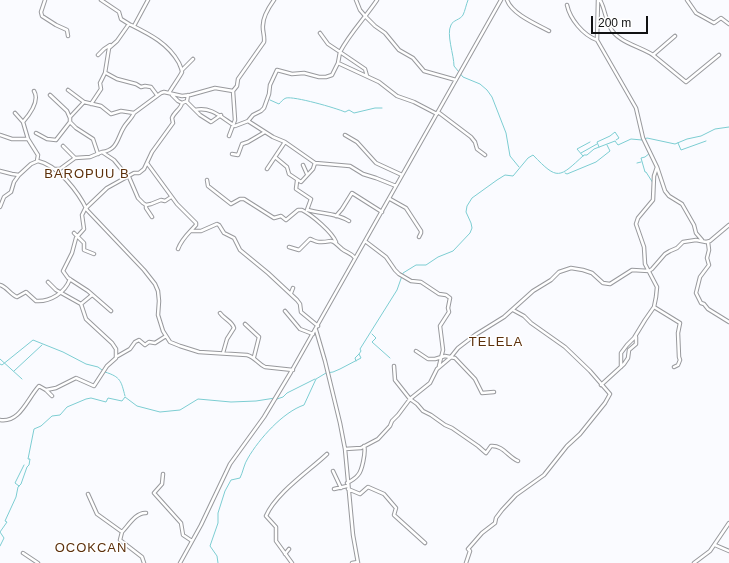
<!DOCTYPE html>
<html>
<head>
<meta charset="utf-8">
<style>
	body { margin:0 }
	#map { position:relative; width:729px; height:563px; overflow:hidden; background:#fafbff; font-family:Helvetica,sans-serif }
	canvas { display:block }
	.scale { position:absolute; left:591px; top:16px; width:57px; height:18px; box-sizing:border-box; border:2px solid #111213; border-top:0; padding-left:5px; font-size:12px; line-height:14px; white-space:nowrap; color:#111213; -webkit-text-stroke:3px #fff; paint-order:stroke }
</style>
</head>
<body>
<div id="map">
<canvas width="729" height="563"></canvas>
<div class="scale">200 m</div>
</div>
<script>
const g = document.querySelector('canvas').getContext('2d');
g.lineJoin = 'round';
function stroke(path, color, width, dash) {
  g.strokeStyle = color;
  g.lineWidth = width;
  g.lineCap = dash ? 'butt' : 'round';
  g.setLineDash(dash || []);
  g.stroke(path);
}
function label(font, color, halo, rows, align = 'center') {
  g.font = font + ' Helvetica,sans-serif';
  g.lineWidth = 3;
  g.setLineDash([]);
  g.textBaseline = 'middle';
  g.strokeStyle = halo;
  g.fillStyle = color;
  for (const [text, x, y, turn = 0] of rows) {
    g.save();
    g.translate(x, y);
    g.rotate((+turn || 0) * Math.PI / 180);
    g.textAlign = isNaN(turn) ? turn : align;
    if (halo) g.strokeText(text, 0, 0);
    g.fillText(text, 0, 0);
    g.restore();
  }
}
stroke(new Path2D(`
	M 468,0 C 466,5 465,11 463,15 C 460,20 453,20 451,25 C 446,34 454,55 454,66 L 463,77 L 480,84 L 487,90 L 492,97 L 506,133 L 510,156 L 519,167
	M 270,100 L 279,104 C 281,102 283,99 286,98 C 294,96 336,108 345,112 L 349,110 L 354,113 L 375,108 L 382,108
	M 678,143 L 681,150 L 706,141
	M 599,147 L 597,142 L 610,136 L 615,132 L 619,138 L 616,140
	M 581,153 L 597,144
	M 650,153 L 645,157 L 641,158 L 645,172 L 646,172 L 653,183
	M 583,156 L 577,149 L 590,142
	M 637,163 L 641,162
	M 565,173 L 567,174 L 596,162 L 610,151 L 607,145
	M 372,334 L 376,338 L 372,342 L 390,358
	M 0,359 L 22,379
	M 356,361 L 355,358 L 359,354
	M 0,364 L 2,365 L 33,340 L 63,352 L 86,364 L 98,367 L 102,370
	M 14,371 L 42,345
	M 105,372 C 121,377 121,381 125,396
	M 277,399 L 283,397 L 287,393 L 315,379
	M 19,486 L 15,483 L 24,465
	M 0,546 L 4,538 L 0,532 L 7,522 L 5,521 L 16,497 L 18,487 L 21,484 L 27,467 L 29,465 L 30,459 L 28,459 L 34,429 L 41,426 L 52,416 L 60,415 L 67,407 L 86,399 L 91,398 L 106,402 L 108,398 L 122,401 L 125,397 L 137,406 L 160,412 L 180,410 L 198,399 L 231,402 L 256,401 L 275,398
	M 218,563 L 217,556 L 210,546 L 218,523 L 218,513 L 225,491 L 231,480 L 240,478 C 243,472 244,464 248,458 C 259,439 283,412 304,405 L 316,379 L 326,373 L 333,372 L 340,369 L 361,358 L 359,354 L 361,351 L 360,349 L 397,290 L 403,273 L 416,265 L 426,265 L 438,257 L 453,251 L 470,233 L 472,228 L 471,223 L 466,212 L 467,206 L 472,198 L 497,180 L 505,175 L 513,176 L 528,158 L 533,155 C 558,181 559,178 584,155 L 587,155 L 594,149 L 615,141 L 618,145 L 631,139 L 642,140 L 647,138 L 675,144 L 687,139 L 701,136 L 715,129 L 729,127`), '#7ccdd2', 1);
const minor = new Path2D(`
	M 45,0 L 41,12 L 42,16 L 56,25 L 67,30 L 68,36
	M 101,0 L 119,12 L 121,19 L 129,24
	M 356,0 L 360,10 L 366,17 L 375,26 L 385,33 L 399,50 L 413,58 L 424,71 L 456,80
	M 507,0 C 512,14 536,24 549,31
	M 598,0 L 597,40 L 636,108 L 643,138 L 657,167 L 654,176 L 653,200 L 638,218 L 636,224 L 644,247 L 645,264 L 657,287 L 656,297 L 654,307 L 645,320 L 634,338 L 627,345 L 621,353 L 621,367
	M 600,0 C 605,9 605,18 610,27 C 617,42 639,46 653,55 L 675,36
	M 687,0 L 696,13 L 714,23 L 721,18 L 729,24
	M 567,5 C 570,19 583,35 597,40
	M 134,26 L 148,0
	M 98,55 L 104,49 L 110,45
	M 653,55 L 686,82 L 719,55
	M 338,63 L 379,82 L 397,96 L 414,102 L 437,114
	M 182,70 L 193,59
	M 106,73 L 117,79 L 136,84 L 141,87 L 145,86 L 151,87 L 157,95
	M 367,76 L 365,69 L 340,52 C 350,33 365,18 377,0
	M 68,90 L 84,102 L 101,106 L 111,114 L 121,111 L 134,113 L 161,93 L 164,92 L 182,96 L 190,95 L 215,88 L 233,91
	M 50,95 L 67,111 L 70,118
	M 172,95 L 178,101 L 182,103
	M 84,102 L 70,117 L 70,122 L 76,128 L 93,139 L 98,154
	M 187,102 L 195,110 C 211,106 222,118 235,126 L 248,121 L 273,137 L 285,142 L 315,163 L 350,166 L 363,174 L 376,178 L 396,186
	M 91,104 L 101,89 L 100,83 L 105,73 L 109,48 L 117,41 L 129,24 C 149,34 168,43 179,63 C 180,66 182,69 182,72 C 181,75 171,89 169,93
	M 195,110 L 200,115 L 211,122 L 221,115
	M 438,112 L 471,137 L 475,142 L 477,149 L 485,155
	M 15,113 L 23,122 L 28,139 L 38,155 L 37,161
	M 248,121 L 253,115 L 261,111 L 264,108 L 269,94 L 270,85 L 277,70 L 292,74 L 304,73 L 319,77 L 326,77 L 332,75 L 338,63 L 340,52 L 328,44 L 320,33
	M 23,122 C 30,114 40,101 34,91
	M 36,133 L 47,139 L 56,140 L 70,122
	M 0,135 L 12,139 L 28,139
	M 345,135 L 357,142 L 376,163 L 402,175
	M 229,136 L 235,120 L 233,91 L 237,86 L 238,79 L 264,42 C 265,36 262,30 263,25 C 263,16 269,7 274,0
	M 63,146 L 75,158
	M 102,152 C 118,150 117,138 124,127 C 127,122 132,118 134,113
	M 232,154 L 238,155 L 242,144 L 248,142 L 265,132
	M 275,157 L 287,167 L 289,174 L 301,182 L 313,169 L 315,163
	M 147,163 L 177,204 L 196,223 L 196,225 C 189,233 182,238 178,249
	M 303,165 L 307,174
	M 657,167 L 665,191 L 669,196 L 682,204 L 694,225 L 696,233 L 702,240
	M 54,169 L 60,169 L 75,158 L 90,157 L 102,152 L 114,160 L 123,171 L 129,177 L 138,198 L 143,203 L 146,205 L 151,204 L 161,200 L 165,201 L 171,197
	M 267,169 L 285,142
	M 0,171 L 12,174 L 19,175 L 31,164 L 38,161 C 58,165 79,193 87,210 L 144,270 L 155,284 L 158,291 L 159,301 L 158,315 L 163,331 L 170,342 L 180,346 L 199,352 L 247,355 C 255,357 258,364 265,367 L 293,370
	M 207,180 L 208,186 L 231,204 L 240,199 L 244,199 L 274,218 L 281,216 L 286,220 L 298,210 L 302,210 C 312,215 332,232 336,242
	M 297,181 L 296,189 L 311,199 L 307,210
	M 390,199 L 406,208 L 421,231 L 421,233 L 419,237
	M 146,205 L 146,208 L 152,217
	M 0,207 L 4,197 L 11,192 L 14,182 L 19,175
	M 86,207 L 82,215 L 84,229 L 76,238 L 72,253 L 63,271 L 68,278 L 88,291 L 111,311
	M 86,208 L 107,188 L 134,173 L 139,173 L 144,169 L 152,152 L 173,123 L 172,118 C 174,112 181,109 182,103 L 187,101 L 188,95
	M 308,210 C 322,214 337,213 349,221
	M 336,216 L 342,209 L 352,193 L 382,212
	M 191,231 L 201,231 L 217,224 L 219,225 L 224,233 L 234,238 L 240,250 L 268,273 L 297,300 L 300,304 L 301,312 L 318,326
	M 74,233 L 84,243 L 84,250 L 94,254
	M 365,241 L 386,257 L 395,270 L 399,274 L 411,281 L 421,282 L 439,294 L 446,295 L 450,298 L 448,308 L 449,312 L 440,326 L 443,350 L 439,366
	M 708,242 L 709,250 L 707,258 L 709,265 L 700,277 L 696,293 L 701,303 L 704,304 L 708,309 L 729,322
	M 289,247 L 299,250 L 310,239 C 313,240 316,242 319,242 C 334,243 328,236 342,249 C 347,253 350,252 355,258
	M 0,285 C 7,287 10,294 17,297 L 26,292 L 36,301 C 50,302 65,293 70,279
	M 291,293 L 293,288
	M 81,304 L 92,295
	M 654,307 L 680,323 L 678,333 L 679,357 L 680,360 L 678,365 L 674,367
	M 285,311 L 300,329 L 313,334
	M 220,313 C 224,319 232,321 234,328 L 227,339 L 223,353
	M 245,324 L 259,337 L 254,357
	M 316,330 L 325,361 L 340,423 L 345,449 L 353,535 L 358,563
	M 416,351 L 428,359 L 435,359 L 445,356 L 455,358 L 475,379 L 482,393 L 494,392
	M 116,357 L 130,349 L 135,342 L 139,340 L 145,345 L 149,342 L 155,343 L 166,336
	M 394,366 L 395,380 L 410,399 L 417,404 L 423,411 L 431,415 L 445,425 L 452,428 L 478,446 L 486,453 L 491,446 C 503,445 508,457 518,461
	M 601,385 L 624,364 L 628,358 L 629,350 L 636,344 L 636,337
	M 46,390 L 56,388 L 76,378 L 94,386 L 107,366 L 116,358 L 116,349 L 112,343 L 86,319 L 81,304 L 56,290 L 48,282
	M 0,420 C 20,423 27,399 39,386 L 46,390 L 52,396
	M 345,449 L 361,448 L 378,439 L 390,426 L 392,421 L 398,415 L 410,399 L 430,383 L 437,369 L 450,358 L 458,348 L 475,335 L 504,317 L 533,291 L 551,280 L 559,272 L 571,268 L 583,270 L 592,273 L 603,283 L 610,284 L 632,270 L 649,271 L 652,269 L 665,254 L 670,251 L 677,248 L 683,242 L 696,240 L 706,242 L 710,241 L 729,225
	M 333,471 L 341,488
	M 163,474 L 162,484 L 154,493 L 181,523 L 183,535 L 192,541
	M 347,483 C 351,481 355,479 358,475 C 362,471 366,452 364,446
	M 334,489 L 347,486
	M 348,489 L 360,494 L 368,487 L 384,494 L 396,508 L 394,515 L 425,543
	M 88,494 L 97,514 L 122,532 L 120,540 L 142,557 L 144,563
	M 122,532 C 128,526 136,512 146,513
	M 715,545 L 729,551
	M 23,553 L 38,563
	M 285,554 L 289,549
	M 180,563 L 201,525 L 230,464 L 264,417 L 291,372 L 501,0
	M 292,563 L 276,541 L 276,527 L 266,516 C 276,493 309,471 327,454
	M 352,563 L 358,562
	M 466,563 L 470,551 L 468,549 L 482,533 L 495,523 L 496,518 L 502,510 L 516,495 L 544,475 L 567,446 L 580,434 L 605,403 L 610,394 L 590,371 L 565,347 L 531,323 L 524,316 L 513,310
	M 694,563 L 710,551 L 729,523`);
stroke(minor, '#98999d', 4.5);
stroke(minor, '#fff', 2.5);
g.letterSpacing = '1px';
label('13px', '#5c300b', '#fff', [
	["BAROPUU B",87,174],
	["TELELA",496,342],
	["OCOKCAN",91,548]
]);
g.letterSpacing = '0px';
</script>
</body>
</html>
